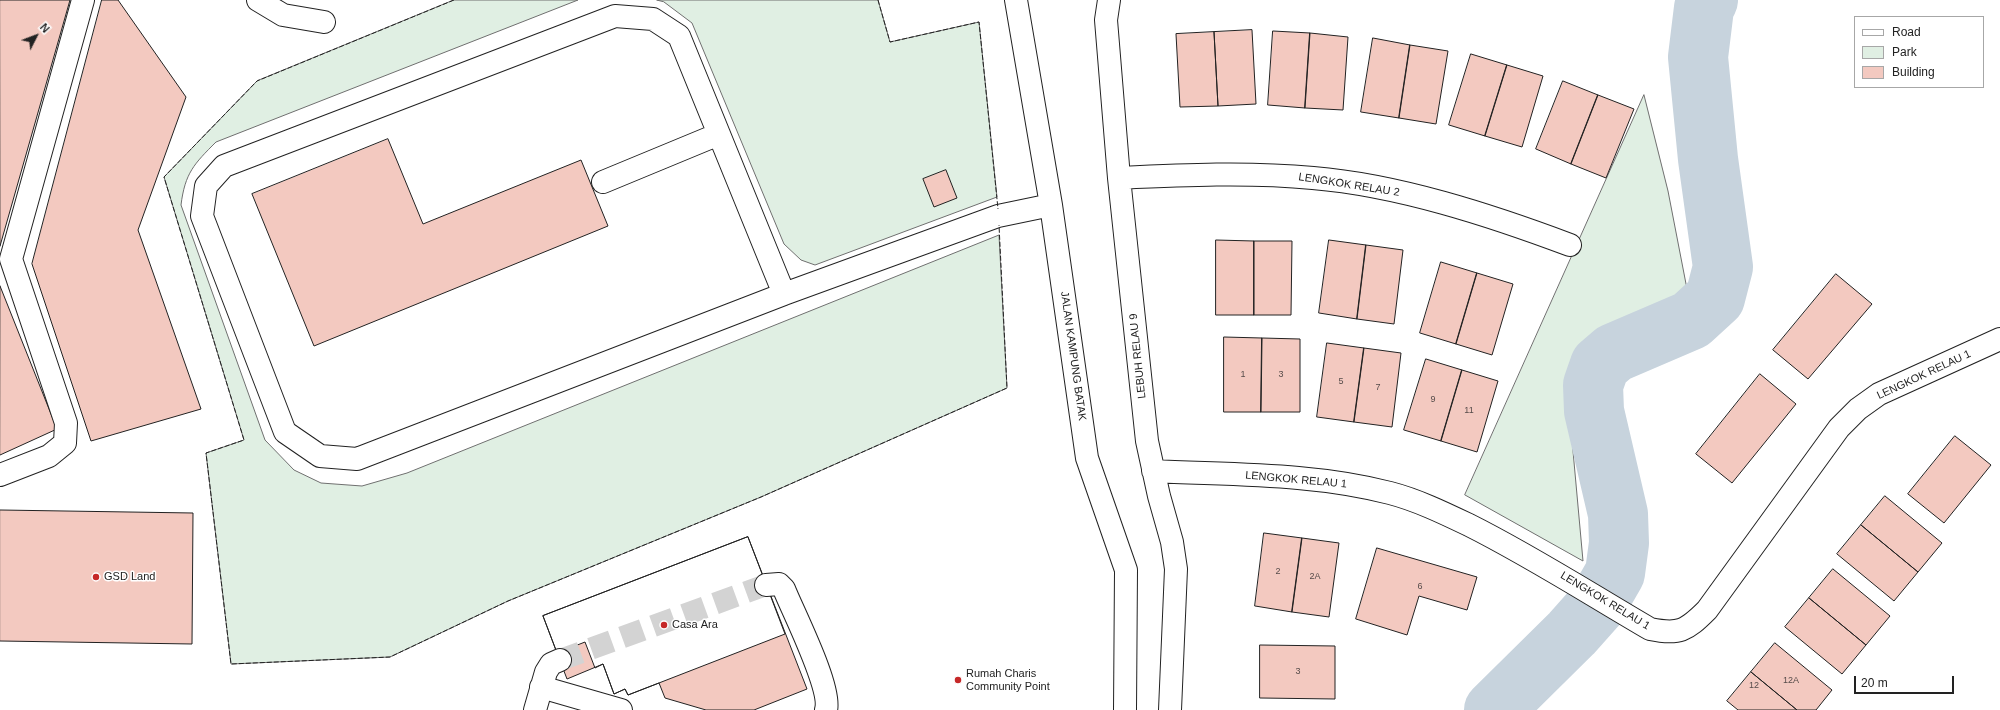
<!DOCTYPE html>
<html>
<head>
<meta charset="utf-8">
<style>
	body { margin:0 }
	#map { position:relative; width:2000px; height:710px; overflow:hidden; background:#fff; font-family:Arial,sans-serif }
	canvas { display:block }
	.legend { position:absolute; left:1854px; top:16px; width:130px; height:72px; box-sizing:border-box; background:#fff; border:1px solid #a7a7a7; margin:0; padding:5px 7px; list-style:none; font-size:12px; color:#222 }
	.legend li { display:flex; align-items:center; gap:8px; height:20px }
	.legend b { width:20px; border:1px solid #a7a7a7 }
	.north { position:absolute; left:16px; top:16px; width:40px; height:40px; -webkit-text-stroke:3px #fff; paint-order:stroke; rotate:48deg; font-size:11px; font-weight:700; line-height:16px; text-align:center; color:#222 }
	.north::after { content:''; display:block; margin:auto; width:14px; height:18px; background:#222; clip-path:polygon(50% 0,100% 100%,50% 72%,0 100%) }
	.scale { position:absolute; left:1854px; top:676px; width:100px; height:18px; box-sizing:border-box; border:2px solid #222; border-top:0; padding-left:5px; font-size:12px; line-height:14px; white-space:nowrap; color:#222; -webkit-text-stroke:3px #fff; paint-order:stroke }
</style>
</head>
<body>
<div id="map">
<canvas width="2000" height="710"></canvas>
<ul class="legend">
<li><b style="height:5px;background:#fff"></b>Road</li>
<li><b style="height:11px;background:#e0efe3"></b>Park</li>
<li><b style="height:11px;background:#f3c9c0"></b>Building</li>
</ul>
<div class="north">N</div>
<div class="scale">20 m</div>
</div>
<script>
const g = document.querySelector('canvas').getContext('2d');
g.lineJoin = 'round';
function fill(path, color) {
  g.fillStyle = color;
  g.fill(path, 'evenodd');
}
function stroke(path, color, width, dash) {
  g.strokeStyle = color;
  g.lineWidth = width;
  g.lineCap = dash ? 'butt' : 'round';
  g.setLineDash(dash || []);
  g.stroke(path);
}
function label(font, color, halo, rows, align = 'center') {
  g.font = font + ' Arial,sans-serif';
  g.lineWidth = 3;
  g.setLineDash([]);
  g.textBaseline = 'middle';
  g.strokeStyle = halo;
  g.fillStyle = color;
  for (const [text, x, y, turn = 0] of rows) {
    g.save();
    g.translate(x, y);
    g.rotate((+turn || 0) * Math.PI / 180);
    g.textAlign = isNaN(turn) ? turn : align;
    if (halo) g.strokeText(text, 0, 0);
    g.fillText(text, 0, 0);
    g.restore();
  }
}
const green = new Path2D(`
	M 454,0 L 578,0 L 216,142 C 194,164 185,173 181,205 L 265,440 L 294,470 L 321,483 L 362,486 L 407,473 L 999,235 L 1007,388 L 761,497 L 508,601 L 390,657 L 231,664 L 206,453 L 244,440 L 164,177 L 257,81 Z
	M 657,0 L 878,0 L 890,42 L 979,22 L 997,197 L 815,265 L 801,260 L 784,244 L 692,23 L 664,2 Z
	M 1644,95 L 1668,191 L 1687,289 L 1597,338 L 1574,358 L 1567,385 L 1583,561 L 1465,495 Z`);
fill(green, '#e0efe3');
stroke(green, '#6f6f6f', 1);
stroke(new Path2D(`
	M 1494,710 L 1572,633 L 1596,606 L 1615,573 L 1619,543 L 1618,514 L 1594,411 L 1593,385 L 1600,365 L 1614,353 L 1691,320 L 1715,298 L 1723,267 L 1708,159 L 1698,57 L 1704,8 L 1708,0`), '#c7d3dd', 60);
const building = new Path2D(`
	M 0,0 L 70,0 L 0,246 Z
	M 102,0 L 118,0 L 186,97 L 138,230 L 201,409 L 91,441 L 32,264 Z
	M 1252,30 L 1256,104 L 1218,106 L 1214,32 Z
	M 1273,31 L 1310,33 L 1305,108 L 1268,105 Z
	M 1214,32 L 1218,106 L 1180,107 L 1176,34 Z
	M 1310,33 L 1348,37 L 1343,110 L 1305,108 Z
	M 1373,38 L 1410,45 L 1399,118 L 1361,112 Z
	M 1410,45 L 1448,51 L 1436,124 L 1399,118 Z
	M 1471,54 L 1507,65 L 1485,136 L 1449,125 Z
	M 1507,65 L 1543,76 L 1522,147 L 1485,136 Z
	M 1563,81 L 1598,95 L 1571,164 L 1536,149 Z
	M 1598,95 L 1634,109 L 1606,178 L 1571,164 Z
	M 388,139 L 423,224 L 581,160 L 608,226 L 314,346 L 252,194 Z
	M 946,170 L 957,198 L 934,207 L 923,179 Z
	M 1216,240 L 1254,241 L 1254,315 L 1216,315 Z
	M 1329,240 L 1366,245 L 1357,319 L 1319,313 Z
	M 1254,241 L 1292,241 L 1291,315 L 1254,315 Z
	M 1366,245 L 1403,250 L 1394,324 L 1357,319 Z
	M 1441,262 L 1477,273 L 1456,344 L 1420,333 Z
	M 1477,273 L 1513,284 L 1492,355 L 1456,344 Z
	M 1836,274 L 1872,304 L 1808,379 L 1773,350 Z
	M 0,286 L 57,429 L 0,455 Z
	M 1224,337 L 1262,338 L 1261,412 L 1224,412 Z
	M 1262,338 L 1300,339 L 1300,412 L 1261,412 Z
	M 1327,343 L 1364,348 L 1354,422 L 1317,417 Z
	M 1364,348 L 1401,353 L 1392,427 L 1354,422 Z
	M 1426,359 L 1462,370 L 1441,441 L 1404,430 Z
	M 1462,370 L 1498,381 L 1477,452 L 1441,441 Z
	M 1760,374 L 1796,404 L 1732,483 L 1696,454 Z
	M 1955,436 L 1991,465 L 1944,523 L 1908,494 Z
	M 1885,496 L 1942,543 L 1918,572 L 1861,525 Z
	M 0,510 L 193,513 L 192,644 L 0,641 Z
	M 1861,525 L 1918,572 L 1894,601 L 1837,554 Z
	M 1264,533 L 1302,538 L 1292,612 L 1255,606 Z
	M 748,537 L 807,689 L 754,710 L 706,710 L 665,698 L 659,683 L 628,695 L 625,689 L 614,694 L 603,664 L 567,679 L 543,616 Z
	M 748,537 L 785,634 L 628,695 L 625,689 L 614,694 L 603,664 L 595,668 L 585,642 L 557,653 L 543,616 Z
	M 1302,538 L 1339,543 L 1329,617 L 1292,612 Z
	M 1377,548 L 1477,577 L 1467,610 L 1419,596 L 1407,635 L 1356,619 Z
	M 1833,569 L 1890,616 L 1866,645 L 1809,598 Z
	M 1809,598 L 1866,645 L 1842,674 L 1785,627 Z
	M 1775,643 L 1832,690 L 1816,710 L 1797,710 L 1751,672 Z
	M 1260,645 L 1335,646 L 1335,699 L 1260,698 Z
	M 1751,672 L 1797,710 L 1738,710 L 1727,701 Z`);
fill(building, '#f3c9c0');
stroke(building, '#222', 1);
stroke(new Path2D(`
	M 560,660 L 766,585`), '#d3d3d3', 22, [22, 11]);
const minor = new Path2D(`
	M 258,0 L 283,15 L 324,22
	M 1016,0 L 1051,205 L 1087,458 L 1126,570 L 1125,710
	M 1109,0 L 1106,20 L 1119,178 L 1147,441 L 1159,496 L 1172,542 L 1176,569 L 1170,710
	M 615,16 L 653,19 L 679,36 L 784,294 L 357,459 L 320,456 L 285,432 L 202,216 L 206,186 L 224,166 Z
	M 1119,178 C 1184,175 1248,172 1313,178 C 1398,185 1490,215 1570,245
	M 603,182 L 719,134
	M 784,294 L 998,216 L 1051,205
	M 1153,471 C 1232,475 1314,473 1390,493 C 1417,500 1444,513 1469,525 C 1531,556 1590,594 1650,629 C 1679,635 1686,631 1707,610 L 1839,428 L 1858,409 L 1879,394 L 2000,339
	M 0,475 L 49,456 L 65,443 L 66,423 L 11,259 L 83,0
	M 766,585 L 779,584 L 784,589 C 794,614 832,688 826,710
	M 541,687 L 621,710
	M 535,710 L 546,672 L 551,664 L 560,660`);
stroke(minor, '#222', 24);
stroke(minor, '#fff', 22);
stroke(new Path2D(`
	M 454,0 L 257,81 L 164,177 L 244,440 L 206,453 L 231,664 L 390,657 L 508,601 L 761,497 L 1007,388 L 999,225
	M 878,0 L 890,42 L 979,22 L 998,209`), '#222', 1, [5, 2]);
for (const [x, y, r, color] of [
	[96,577,4,"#c62828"],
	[664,625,4,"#c62828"],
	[958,680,4,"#c62828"]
]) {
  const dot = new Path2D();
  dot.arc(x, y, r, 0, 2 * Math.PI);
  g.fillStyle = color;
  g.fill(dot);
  stroke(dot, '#fff', 1.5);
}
label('9px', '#564c4a', null, [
	["1",1243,375],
	["3",1281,375],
	["5",1341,382],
	["7",1378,388],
	["9",1433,400],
	["11",1469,411],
	["2",1278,572],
	["2A",1315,577],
	["6",1420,587],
	["3",1298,672],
	["12A",1791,681],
	["12",1754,686]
]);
label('11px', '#222', '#fff', [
	["LENGKOK RELAU 2",1349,185,9],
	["JALAN KAMPUNG BATAK",1073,356,82],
	["LEBUH RELAU 9",1138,356,-96],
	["LENGKOK RELAU 1",1924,375,-25],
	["LENGKOK RELAU 1",1296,480,5],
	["LENGKOK RELAU 1",1605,601,31]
]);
label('11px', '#222', '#fff', [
	["GSD Land",104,577],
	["Casa Ara",672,625],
	["Rumah Charis",966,674],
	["Community Point",966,687]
], 'left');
</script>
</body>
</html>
